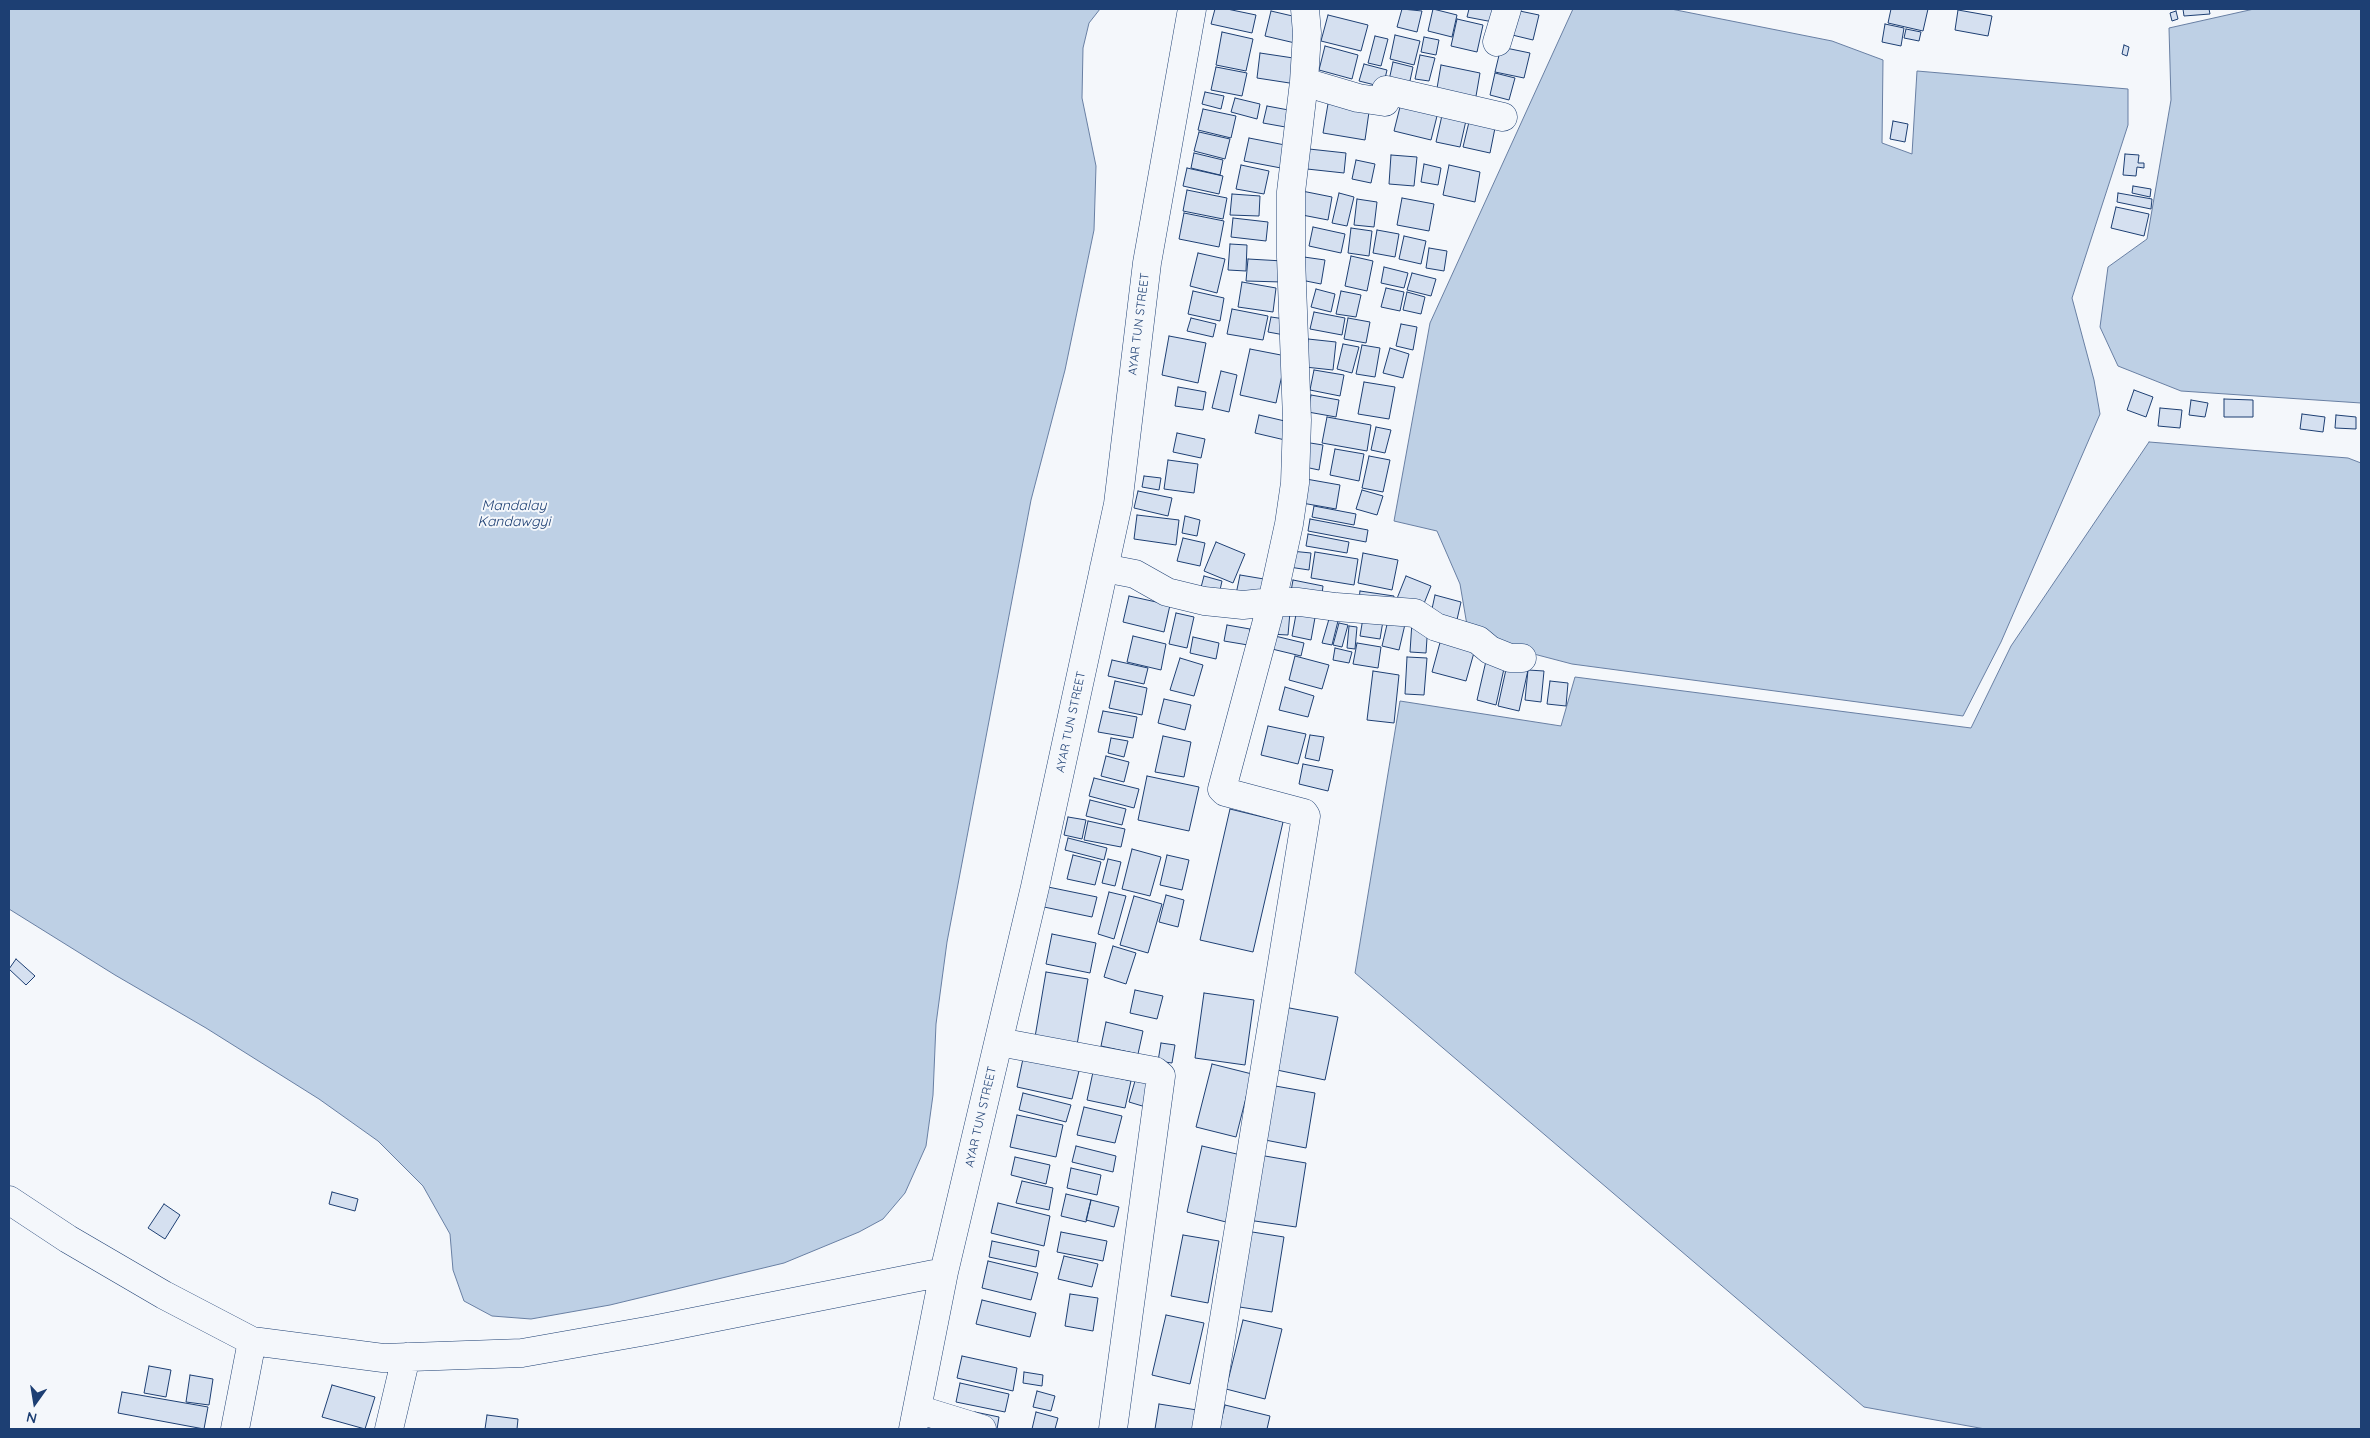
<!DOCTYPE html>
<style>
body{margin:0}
#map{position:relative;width:2370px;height:1438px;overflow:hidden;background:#f4f7fb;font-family:Quicksand,sans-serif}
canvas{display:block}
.frame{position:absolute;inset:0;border:10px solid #1d3f73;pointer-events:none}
.north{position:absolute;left:10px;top:1378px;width:50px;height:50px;-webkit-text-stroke:4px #f4f7fb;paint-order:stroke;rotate:193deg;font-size:14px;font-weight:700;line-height:20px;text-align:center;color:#1d3f73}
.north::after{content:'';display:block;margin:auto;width:18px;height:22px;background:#1d3f73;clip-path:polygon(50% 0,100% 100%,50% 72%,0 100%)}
</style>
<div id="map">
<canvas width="2370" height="1438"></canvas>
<div class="frame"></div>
<div class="north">N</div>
</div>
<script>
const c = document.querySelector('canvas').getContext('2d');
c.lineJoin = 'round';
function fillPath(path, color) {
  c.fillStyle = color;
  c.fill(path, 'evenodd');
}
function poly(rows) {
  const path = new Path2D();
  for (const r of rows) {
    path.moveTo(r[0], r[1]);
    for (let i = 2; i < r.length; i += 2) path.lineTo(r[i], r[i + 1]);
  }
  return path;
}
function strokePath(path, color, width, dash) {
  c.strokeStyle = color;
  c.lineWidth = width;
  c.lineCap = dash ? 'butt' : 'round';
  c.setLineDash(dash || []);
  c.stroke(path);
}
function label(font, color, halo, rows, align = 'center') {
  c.font = font + ' Quicksand,sans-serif';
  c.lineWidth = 4;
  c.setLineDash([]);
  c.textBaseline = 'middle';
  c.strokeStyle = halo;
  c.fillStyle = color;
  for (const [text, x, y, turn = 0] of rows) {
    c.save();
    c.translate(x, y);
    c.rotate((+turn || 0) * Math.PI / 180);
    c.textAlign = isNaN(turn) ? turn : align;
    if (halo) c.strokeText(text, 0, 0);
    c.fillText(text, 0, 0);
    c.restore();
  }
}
const water = poly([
 [9,9,1100,9,1089,23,1083,48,1082,98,1096,166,1094,230,1065,370,1031,500,947,942,936,1024,933,1095,926,1146,905,1193,883,1219,859,1232,784,1263,610,1305,531,1319,492,1316,464,1301,453,1270,450,1234,423,1186,378,1141,319,1099,206,1028,115,975,9,909,9,9],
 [1573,9,1671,9,1832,41,1883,60,1882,143,1912,154,1917,71,2128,89,2128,125,2072,298,2094,380,2100,414,2001,642,1963,716,1572,664,1469,637,1460,584,1437,531,1394,521,1430,323,1573,9],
 [2254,9,2361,9,2361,403,2181,391,2118,366,2100,327,2108,267,2147,239,2171,100,2169,28,2254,9],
 [2149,442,2348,458,2361,463,2361,1429,1985,1429,1864,1407,1355,973,1400,701,1561,726,1575,677,1971,728,2011,646,2149,442]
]);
fillPath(water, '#bed0e5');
strokePath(water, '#687fa3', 1);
const building = poly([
 [1215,9,1227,9,1256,15,1252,33,1211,24,1215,9],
 [1402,9,1422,11,1417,32,1397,27,1402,9],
 [1433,9,1457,15,1452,37,1428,31,1433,9],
 [1469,9,1496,9,1493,22,1467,17,1469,9],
 [1510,9,1539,15,1533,40,1504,33,1510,9],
 [1891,9,1928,9,1923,31,1888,23,1891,9],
 [2183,9,2209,9,2210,14,2184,16,2183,9],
 [1958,10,1992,16,1988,36,1955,30,1958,10],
 [1271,11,1301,18,1295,43,1265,36,1271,11],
 [2176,11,2178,19,2172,21,2170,13,2176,11],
 [1328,15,1368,25,1361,51,1321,41,1328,15],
 [1457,19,1483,25,1477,52,1451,46,1457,19],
 [1885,24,1904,28,1901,46,1882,42,1885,24],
 [1906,29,1921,32,1919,41,1904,38,1906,29],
 [1222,32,1253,39,1246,71,1216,65,1222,32],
 [1395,35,1420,41,1414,65,1390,59,1395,35],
 [1375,36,1388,39,1381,66,1368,63,1375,36],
 [1424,37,1439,40,1436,55,1421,52,1424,37],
 [2124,45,2129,47,2127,56,2122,54,2124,45],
 [1325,46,1358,55,1352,79,1319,70,1325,46],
 [1501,47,1530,53,1524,78,1495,72,1501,47],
 [1260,53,1300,59,1296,84,1257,78,1260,53],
 [1420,55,1435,58,1429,81,1415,79,1420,55],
 [1393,62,1413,67,1408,90,1388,85,1393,62],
 [1364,64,1387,70,1383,87,1359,81,1364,64],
 [1441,65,1480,73,1475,102,1436,94,1441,65],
 [1216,67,1247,73,1242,96,1211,90,1216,67],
 [1495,73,1515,78,1509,100,1490,95,1495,73],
 [1205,92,1224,96,1221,109,1202,104,1205,92],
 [1235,98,1260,104,1257,119,1231,112,1235,98],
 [1329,98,1370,105,1365,140,1323,133,1329,98],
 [1402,99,1439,108,1431,140,1394,131,1402,99],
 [1267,106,1294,111,1291,128,1263,123,1267,106],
 [1203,109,1236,116,1231,138,1198,130,1203,109],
 [1443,111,1467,116,1460,147,1436,142,1443,111],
 [1893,121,1908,124,1905,142,1890,139,1893,121],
 [1469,122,1495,128,1490,153,1463,147,1469,122],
 [1199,132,1230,139,1225,159,1194,151,1199,132],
 [1249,138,1285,145,1281,168,1244,161,1249,138],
 [1309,149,1346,153,1344,173,1307,169,1309,149],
 [1194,153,1223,160,1220,175,1191,168,1194,153],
 [2125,154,2139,155,2138,163,2144,163,2144,168,2137,167,2136,176,2123,175,2125,154],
 [1391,155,1417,157,1414,186,1389,184,1391,155],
 [1356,160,1375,164,1371,183,1352,179,1356,160],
 [1424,164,1441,168,1438,185,1421,182,1424,164],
 [1241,165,1269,171,1264,194,1236,189,1241,165],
 [1449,165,1480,172,1475,202,1443,195,1449,165],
 [1187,168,1223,176,1219,194,1183,186,1187,168],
 [2133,186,2151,189,2150,197,2132,193,2133,186],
 [1187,190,1227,198,1223,219,1183,211,1187,190],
 [1302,191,1332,197,1328,220,1297,214,1302,191],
 [1339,193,1354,197,1347,226,1332,223,1339,193],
 [2118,193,2152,199,2151,209,2117,202,2118,193],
 [1232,194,1260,196,1259,216,1230,215,1232,194],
 [1402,198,1434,204,1429,231,1397,225,1402,198],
 [1357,199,1377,202,1374,227,1354,225,1357,199],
 [2116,207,2149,214,2144,236,2111,228,2116,207],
 [1184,213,1224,221,1219,247,1179,239,1184,213],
 [1233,218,1268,222,1266,241,1231,237,1233,218],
 [1313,227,1345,234,1341,253,1309,246,1313,227],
 [1351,228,1372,231,1369,256,1348,253,1351,228],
 [1377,230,1399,234,1395,257,1373,253,1377,230],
 [1404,236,1426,241,1421,264,1399,259,1404,236],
 [1230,244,1247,245,1246,271,1228,270,1230,244],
 [1429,248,1447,251,1444,271,1426,268,1429,248],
 [1198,253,1225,259,1217,293,1190,286,1198,253],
 [1351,256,1373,261,1367,291,1345,286,1351,256],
 [1304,257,1325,260,1321,284,1301,280,1304,257],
 [1248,259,1283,261,1282,282,1246,281,1248,259],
 [1384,267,1408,273,1404,288,1381,283,1384,267],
 [1412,273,1436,279,1431,296,1407,290,1412,273],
 [1242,282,1276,288,1273,312,1238,307,1242,282],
 [1386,288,1404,292,1400,311,1381,307,1386,288],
 [1316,289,1335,294,1331,312,1311,307,1316,289],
 [1193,291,1224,298,1220,321,1188,314,1193,291],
 [1341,291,1361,295,1356,317,1336,314,1341,291],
 [1407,292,1425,297,1421,314,1403,310,1407,292],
 [1232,309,1268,316,1263,340,1227,334,1232,309],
 [1314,312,1345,318,1342,335,1310,329,1314,312],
 [1271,317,1292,320,1290,336,1268,332,1271,317],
 [1191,318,1216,324,1213,337,1187,331,1191,318],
 [1348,318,1370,322,1366,343,1344,339,1348,318],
 [1401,324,1417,327,1413,350,1396,346,1401,324],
 [1169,336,1206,343,1198,383,1162,375,1169,336],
 [1308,339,1336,342,1333,370,1305,367,1308,339],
 [1343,344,1359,347,1352,373,1337,369,1343,344],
 [1362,345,1380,348,1375,377,1356,374,1362,345],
 [1390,348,1409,354,1403,378,1383,373,1390,348],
 [1250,349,1286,356,1276,403,1240,395,1250,349],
 [1314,370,1344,375,1340,396,1310,390,1314,370],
 [1221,371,1237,375,1229,412,1212,408,1221,371],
 [1364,382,1395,387,1389,419,1358,414,1364,382],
 [1178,387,1206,392,1203,410,1175,406,1178,387],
 [2134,390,2153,397,2146,417,2127,410,2134,390],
 [1311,395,1339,400,1336,417,1308,412,1311,395],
 [2224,399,2253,400,2253,417,2224,417,2224,399],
 [2191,400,2208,403,2205,417,2189,415,2191,400],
 [2160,408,2182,410,2180,428,2158,426,2160,408],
 [2302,414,2325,417,2323,432,2300,429,2302,414],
 [1259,415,1289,422,1285,440,1255,433,1259,415],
 [2336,415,2356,417,2356,429,2335,428,2336,415],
 [1327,417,1371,425,1367,451,1322,443,1327,417],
 [1376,427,1391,430,1385,453,1371,450,1376,427],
 [1177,433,1205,439,1201,458,1173,452,1177,433],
 [1304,442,1323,445,1319,470,1300,466,1304,442],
 [1335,449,1364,454,1359,481,1330,475,1335,449],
 [1369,456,1390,460,1383,492,1362,488,1369,456],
 [1168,460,1198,464,1194,493,1164,489,1168,460],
 [1144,476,1161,478,1159,490,1142,487,1144,476],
 [1306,479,1340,485,1336,509,1302,503,1306,479],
 [1362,490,1383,496,1377,515,1356,509,1362,490],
 [1138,491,1172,498,1168,516,1134,508,1138,491],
 [1314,506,1356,514,1354,525,1312,517,1314,506],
 [1137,515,1179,520,1176,545,1134,539,1137,515],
 [1185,516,1200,520,1197,536,1182,533,1185,516],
 [1310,519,1368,530,1366,542,1308,531,1310,519],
 [1308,534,1349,542,1347,553,1306,546,1308,534],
 [1183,538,1205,543,1200,566,1177,561,1183,538],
 [1216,542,1245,554,1233,583,1204,571,1216,542],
 [1291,551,1311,553,1309,570,1289,567,1291,551],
 [1315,552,1358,559,1354,585,1311,578,1315,552],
 [1363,553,1398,560,1392,590,1358,583,1363,553],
 [1240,575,1264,579,1259,604,1235,599,1240,575],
 [1204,576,1222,581,1218,599,1199,595,1204,576],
 [1406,576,1431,586,1421,611,1396,601,1406,576],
 [1293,580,1323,586,1321,602,1290,597,1293,580],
 [1360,591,1394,596,1392,610,1358,606,1360,591],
 [1435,595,1461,602,1456,624,1430,618,1435,595],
 [1129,596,1170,605,1164,632,1123,622,1129,596],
 [1297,609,1316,612,1311,640,1292,636,1297,609],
 [1271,610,1290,612,1288,635,1269,634,1271,610],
 [1364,612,1384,615,1380,639,1360,636,1364,612],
 [1176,613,1194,617,1187,648,1169,644,1176,613],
 [1389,616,1406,620,1399,650,1382,646,1389,616],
 [1329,619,1338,621,1332,645,1322,643,1329,619],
 [1412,622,1428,623,1426,653,1410,652,1412,622],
 [1339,623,1348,625,1342,647,1333,645,1339,623],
 [1227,625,1250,629,1248,645,1224,641,1227,625],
 [1349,626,1357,627,1355,649,1347,648,1349,626],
 [1133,636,1166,644,1161,670,1127,662,1133,636],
 [1275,636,1304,643,1301,656,1272,649,1275,636],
 [1193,637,1219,643,1216,659,1190,653,1193,637],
 [1441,639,1475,649,1466,681,1432,672,1441,639],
 [1357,643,1381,647,1378,668,1353,664,1357,643],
 [1335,648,1352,652,1349,663,1333,660,1335,648],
 [1295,656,1329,665,1322,689,1289,680,1295,656],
 [1407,657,1427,658,1424,695,1405,694,1407,657],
 [1180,658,1203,665,1194,696,1170,690,1180,658],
 [1112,660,1148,668,1144,684,1108,676,1112,660],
 [1486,661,1505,664,1496,705,1477,700,1486,661],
 [1507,665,1528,670,1519,711,1498,706,1507,665],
 [1528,670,1544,671,1541,702,1525,700,1528,670],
 [1373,671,1399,675,1394,723,1367,720,1373,671],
 [1115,681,1147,688,1142,715,1109,708,1115,681],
 [1550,681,1568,683,1566,706,1547,704,1550,681],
 [1285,687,1314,696,1308,717,1279,710,1285,687],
 [1164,699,1191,705,1185,730,1158,723,1164,699],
 [1103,711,1137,717,1133,738,1098,732,1103,711],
 [1268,726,1306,734,1298,764,1261,755,1268,726],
 [1310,735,1324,737,1319,761,1305,758,1310,735],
 [1163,736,1191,742,1184,777,1155,772,1163,736],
 [1111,738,1128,741,1124,757,1108,753,1111,738],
 [1106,756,1129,762,1124,782,1101,776,1106,756],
 [1303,764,1333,770,1328,791,1299,784,1303,764],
 [1147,776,1199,787,1189,831,1138,820,1147,776],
 [1094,778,1139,789,1134,808,1089,796,1094,778],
 [1090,800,1126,809,1122,825,1086,816,1090,800],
 [1230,809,1283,822,1253,952,1200,940,1230,809],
 [1068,817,1086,820,1082,839,1064,835,1068,817],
 [1088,821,1125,829,1121,847,1084,840,1088,821],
 [1068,838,1107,848,1104,860,1065,850,1068,838],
 [1132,849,1161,857,1150,896,1122,889,1132,849],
 [1073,855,1101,862,1095,885,1067,879,1073,855],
 [1167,855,1189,860,1182,890,1160,885,1167,855],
 [1108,859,1121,862,1115,886,1102,883,1108,859],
 [1048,887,1097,897,1092,917,1044,907,1048,887],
 [1109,892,1126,896,1114,939,1098,934,1109,892],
 [1166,895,1184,900,1178,927,1159,922,1166,895],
 [1134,896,1162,904,1148,953,1120,945,1134,896],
 [1052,934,1096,943,1090,973,1046,964,1052,934],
 [1113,946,1136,953,1126,984,1104,977,1113,946],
 [16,959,35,976,26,985,9,969,16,959],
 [1046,972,1088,979,1076,1051,1034,1043,1046,972],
 [1135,990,1163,996,1157,1019,1130,1013,1135,990],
 [1204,993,1254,1000,1245,1065,1195,1058,1204,993],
 [1284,1007,1338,1017,1325,1080,1272,1069,1284,1007],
 [1106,1022,1143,1031,1138,1054,1101,1046,1106,1022],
 [1161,1043,1175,1045,1172,1063,1158,1061,1161,1043],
 [1024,1054,1080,1067,1072,1099,1017,1087,1024,1054],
 [1212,1064,1252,1074,1236,1137,1196,1127,1212,1064],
 [1093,1072,1131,1081,1125,1108,1087,1100,1093,1072],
 [1137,1074,1156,1080,1149,1108,1129,1102,1137,1074],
 [1264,1084,1315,1093,1306,1148,1255,1138,1264,1084],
 [1023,1093,1071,1105,1066,1122,1019,1110,1023,1093],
 [1084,1107,1122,1116,1115,1143,1077,1135,1084,1107],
 [1017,1115,1063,1125,1056,1157,1010,1147,1017,1115],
 [1076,1146,1116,1156,1113,1172,1072,1162,1076,1146],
 [1202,1146,1241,1155,1226,1222,1187,1212,1202,1146],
 [1259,1155,1306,1163,1296,1227,1248,1220,1259,1155],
 [1015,1157,1050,1165,1046,1184,1011,1175,1015,1157],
 [1071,1168,1101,1175,1097,1195,1067,1188,1071,1168],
 [1022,1181,1053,1188,1049,1210,1016,1203,1022,1181],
 [332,1192,358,1199,355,1211,329,1204,332,1192],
 [1066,1194,1091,1200,1086,1222,1061,1216,1066,1194],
 [1091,1200,1119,1207,1114,1227,1086,1220,1091,1200],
 [998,1203,1050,1216,1044,1246,991,1233,998,1203],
 [164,1204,180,1215,165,1239,148,1228,164,1204],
 [1246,1231,1284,1237,1272,1312,1233,1306,1246,1231],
 [1061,1232,1107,1241,1103,1261,1057,1252,1061,1232],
 [1183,1235,1219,1241,1208,1303,1171,1296,1183,1235],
 [992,1241,1039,1251,1036,1267,989,1257,992,1241],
 [1064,1256,1098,1264,1092,1287,1058,1279,1064,1256],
 [988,1261,1038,1273,1031,1300,982,1288,988,1261],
 [1070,1294,1098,1298,1093,1331,1065,1326,1070,1294],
 [982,1300,1036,1313,1030,1337,976,1324,982,1300],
 [1166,1315,1204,1323,1190,1384,1152,1375,1166,1315],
 [1243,1320,1282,1329,1265,1399,1226,1389,1243,1320],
 [962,1356,1017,1368,1013,1391,957,1378,962,1356],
 [149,1366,171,1370,166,1397,144,1393,149,1366],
 [1024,1372,1043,1375,1042,1386,1023,1383,1024,1372],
 [190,1375,213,1379,209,1405,186,1402,190,1375],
 [960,1383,1009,1394,1005,1412,956,1402,960,1383],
 [332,1385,375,1397,365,1429,322,1417,332,1385],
 [1037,1391,1055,1396,1051,1411,1033,1407,1037,1391],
 [122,1392,208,1407,204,1429,118,1413,122,1392],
 [1159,1404,1197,1410,1194,1429,1155,1429,1159,1404],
 [1225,1405,1270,1416,1267,1429,1219,1429,1225,1405],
 [975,1412,999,1417,997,1429,973,1424,975,1412],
 [1036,1412,1058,1418,1055,1429,1032,1429,1036,1412],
 [487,1415,518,1419,517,1429,485,1429,487,1415]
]);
fillPath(building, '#d5e0f0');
strokePath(building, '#1d3f73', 1);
const street = poly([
 [1497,42,1507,9],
 [1304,82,1358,98,1385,102,1386,90,1503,117],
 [1104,568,1135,574,1167,592,1204,601,1243,605,1272,602,1289,524,1295,483,1297,420,1291,257,1291,192,1304,82,1307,33,1305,9],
 [999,1042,1155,1071,1161,1076,1113,1429],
 [9,1200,68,1239,164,1295,252,1341,383,1358,522,1353,652,1330,944,1272],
 [917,1409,982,1429],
 [235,1429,252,1341],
 [389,1429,406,1357],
 [913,1429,944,1272,1035,887,1118,504,1147,263,1192,9],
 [1206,1429,1306,816,1304,813,1225,792,1222,789,1272,602,1299,602,1336,607,1415,613,1436,627,1478,640,1490,650,1510,658,1522,658]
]);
strokePath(street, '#1d3f73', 29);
strokePath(street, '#f4f7fb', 28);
label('12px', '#1d3f73', '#f4f7fb', [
 ["AYAR TUN STREET",1139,324,-83],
 ["AYAR TUN STREET",1071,722,-78],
 ["AYAR TUN STREET",981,1117,-77]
]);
label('italic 14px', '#1d3f73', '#f4f7fb', [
 ["Mandalay",514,506],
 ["Kandawgyi",514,522]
]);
</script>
